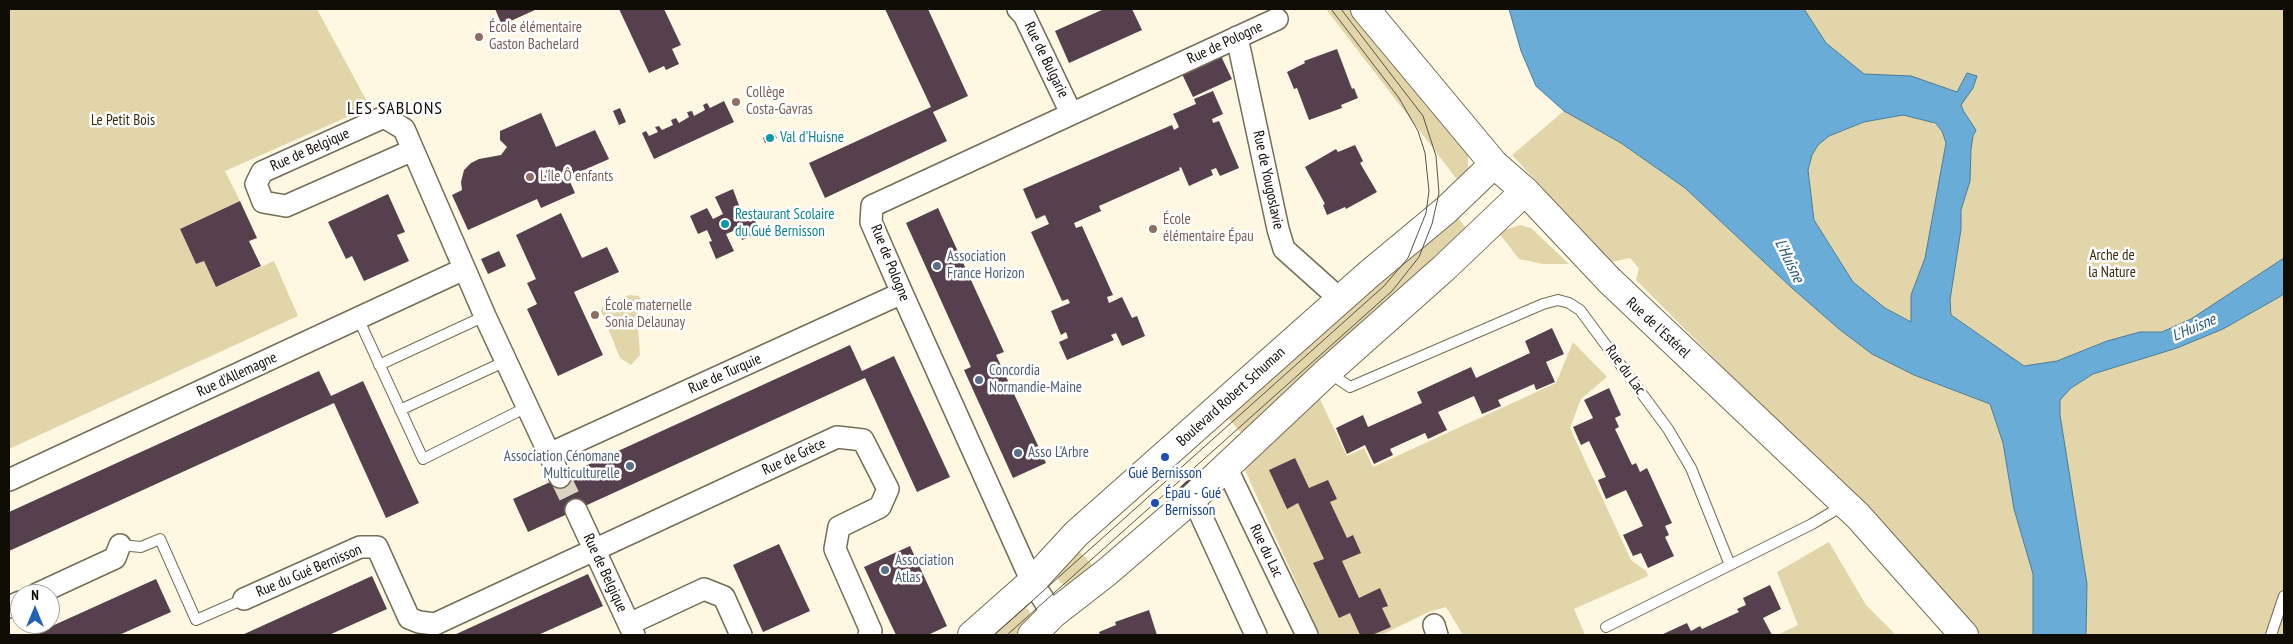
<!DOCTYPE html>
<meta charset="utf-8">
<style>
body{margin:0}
#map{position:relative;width:2293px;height:644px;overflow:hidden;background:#fef8e2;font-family:"PT Sans Narrow",sans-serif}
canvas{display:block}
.frame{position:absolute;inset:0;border:10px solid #0f0c04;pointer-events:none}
.north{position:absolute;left:10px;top:584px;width:50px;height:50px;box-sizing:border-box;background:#fff;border:1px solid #9f9e9b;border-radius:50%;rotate:0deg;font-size:14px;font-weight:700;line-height:20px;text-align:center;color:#0f0c04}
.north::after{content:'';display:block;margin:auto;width:18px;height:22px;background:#2163b4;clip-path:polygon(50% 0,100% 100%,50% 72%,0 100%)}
</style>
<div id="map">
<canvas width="2293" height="644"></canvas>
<div class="frame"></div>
<div class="north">N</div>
</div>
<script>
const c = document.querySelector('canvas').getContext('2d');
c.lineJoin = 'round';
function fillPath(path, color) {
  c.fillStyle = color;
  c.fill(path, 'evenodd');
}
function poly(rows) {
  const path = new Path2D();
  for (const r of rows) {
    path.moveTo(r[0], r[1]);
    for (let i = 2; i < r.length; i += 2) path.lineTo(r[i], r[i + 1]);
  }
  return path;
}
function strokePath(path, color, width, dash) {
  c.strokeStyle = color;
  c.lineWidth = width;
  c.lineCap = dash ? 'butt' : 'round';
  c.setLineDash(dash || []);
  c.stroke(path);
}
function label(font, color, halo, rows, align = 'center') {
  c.font = font + ' "PT Sans Narrow",sans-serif';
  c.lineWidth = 5;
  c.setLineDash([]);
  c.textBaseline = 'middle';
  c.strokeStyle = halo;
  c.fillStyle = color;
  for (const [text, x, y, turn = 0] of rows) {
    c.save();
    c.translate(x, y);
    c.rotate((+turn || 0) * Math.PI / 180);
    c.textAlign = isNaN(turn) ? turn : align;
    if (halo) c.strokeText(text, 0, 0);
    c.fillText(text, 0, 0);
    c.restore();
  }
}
fillPath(poly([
 [9,9,317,9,370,107,225,171,240,201,180,229,196,264,204,261,216,287,274,261,298,316,9,449],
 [1326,9,1350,9,1463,142,1468,155,1468,173,1462,186],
 [1765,9,2284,9,2284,635,2059,635,2024,418,1940,332,1957,137,1922,105,1849,102],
 [1564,111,1621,143,1685,188,1793,289,1839,329,1872,354,1914,375,1990,404,2003,443,2014,509,2033,574,2033,635,1977,635,1853,498,1636,280,1639,268,1630,258,1612,262,1512,155],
 [1903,115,1931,121,1942,131,1946,143,1925,258,1911,295,1912,323,1885,308,1853,282,1814,220,1808,170,1812,155,1818,145,1829,136,1864,122],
 [1453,211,1468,231,1246,438,1225,415],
 [1520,225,1531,228,1569,264,1543,264,1519,259,1498,232],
 [629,295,639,296,642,302,637,312,640,355,631,365,620,358,601,311,602,307],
 [1573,342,1607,377,1581,399,1570,428,1631,560,1646,571,1648,576,1574,609,1585,635,1463,635,1446,607,1429,612,1381,635,1320,635,1239,457,1316,391,1347,456,1364,448,1373,467,1556,383],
 [1829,542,1866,605,1896,635,1777,635,1798,625,1777,572],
 [1076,548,1098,571,1068,588,1059,581,1056,573],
 [1020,606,1029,610,1032,623,1022,635,978,635]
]), '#e2d5a9');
const water = poly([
 [1509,9,1804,9,1826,43,1864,74,1911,76,1957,92,1967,73,1977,76,1973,88,1961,105,1964,112,1976,130,1973,136,1971,149,1970,181,1961,210,1961,229,1950,300,1951,315,2024,366,2057,361,2107,341,2140,332,2162,332,2191,319,2284,258,2284,293,2281,296,2223,329,2177,348,2093,374,2071,388,2060,400,2060,415,2087,584,2086,635,2033,635,2033,574,2014,509,2003,443,1990,404,1914,375,1872,354,1839,329,1793,289,1685,188,1621,143,1564,111,1536,86,1521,51,1509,9],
 [1903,115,1935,123,1942,131,1946,143,1925,258,1911,295,1911,322,1885,308,1853,282,1814,220,1808,170,1812,155,1818,145,1829,136,1864,122,1903,115]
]);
fillPath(water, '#68acd7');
strokePath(water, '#4d7c98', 1);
fillPath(poly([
 [495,9,537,9,502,25],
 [619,9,664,9,681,45,672,49,679,64,666,70,664,66,649,73],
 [885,9,928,9,968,96,933,112,947,141,825,198,809,163,931,107],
 [1104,9,1132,9,1142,30,1069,63,1055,31],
 [1337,49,1352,89,1354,88,1358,98,1341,105,1342,108,1309,120,1297,88,1294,89,1287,72,1305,63,1304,61],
 [1221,56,1232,79,1193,97,1182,74],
 [1213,91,1223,114,1212,119,1213,123,1219,121,1239,168,1220,176,1216,168,1211,170,1213,175,1189,186,1181,167,1179,168,1180,170,1099,206,1101,211,1074,223,1076,228,1082,226,1113,295,1107,297,1109,303,1122,297,1132,318,1137,316,1145,336,1122,346,1116,333,1111,335,1114,340,1067,360,1059,342,1068,338,1066,332,1061,335,1051,311,1070,303,1068,299,1062,301,1031,232,1049,224,1045,215,1036,219,1023,189,1172,125,1174,130,1179,127,1173,114,1196,104,1194,99],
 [724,101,734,122,654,159,642,133,646,131,649,136,658,132,655,127,659,126,662,130,673,125,671,120,676,118,679,123,689,117,687,112,692,111,694,116,705,110,703,105,707,103,710,108],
 [620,108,626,122,619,125,613,111],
 [541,113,556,147,595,130,609,159,568,177,575,193,541,208,537,199,468,230,452,195,462,190,461,182,464,170,471,163,479,159,501,155,507,147,500,140,500,131],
 [774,133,777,138,765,143,763,138],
 [1355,145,1363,161,1360,163,1377,192,1346,209,1345,207,1327,215,1323,205,1325,204,1305,167,1336,149,1338,152],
 [733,189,744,219,753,215,760,232,742,240,738,229,726,234,734,251,716,259,709,242,712,241,707,230,698,234,690,216,707,208,713,219,723,214,715,197],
 [388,194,405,232,397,235,409,261,364,281,352,256,346,259,328,222],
 [240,201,257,238,249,241,261,266,216,287,204,261,196,264,180,229],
 [938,208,1004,352,996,355,1046,463,1013,478,964,370,971,367,906,223],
 [561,213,582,258,607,247,619,272,574,292,603,355,558,376,527,309,537,304,527,283,536,279,516,235],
 [499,251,506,266,488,274,481,259],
 [1552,328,1564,354,1546,362,1555,382,1536,390,1534,384,1498,400,1501,406,1482,414,1474,396,1438,412,1447,430,1428,439,1425,433,1390,449,1393,455,1374,464,1365,445,1347,454,1336,428,1363,415,1368,427,1422,403,1417,392,1471,367,1476,378,1530,353,1525,341],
 [850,345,862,371,894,356,950,477,917,492,865,378,528,532,513,499],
 [319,371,331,396,363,381,419,503,386,518,334,403,9,551,9,512],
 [1609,388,1621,415,1615,418,1619,427,1615,429,1632,465,1636,463,1640,472,1647,468,1672,523,1665,526,1669,535,1665,537,1674,556,1648,568,1641,553,1633,556,1623,535,1643,526,1626,490,1606,499,1598,480,1606,477,1589,441,1581,445,1573,427,1593,418,1584,400],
 [1295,458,1309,488,1328,480,1337,499,1330,502,1347,538,1353,535,1361,553,1342,561,1359,598,1380,588,1388,606,1382,608,1391,627,1372,635,1360,635,1350,613,1339,618,1313,563,1324,559,1298,503,1287,509,1269,470],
 [1200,468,1204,473,1181,493,1178,489],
 [779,544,810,611,763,632,733,565],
 [910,546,947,626,928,635,896,635,864,567],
 [588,574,603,606,538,635,454,635],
 [372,576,387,609,329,635,242,635],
 [156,579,171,612,119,635,32,635],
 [1770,585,1781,609,1763,618,1772,635,1661,635,1687,623,1691,631,1700,626,1702,629,1739,612,1737,609,1746,605,1743,598],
 [1149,610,1157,635,1100,635,1099,632,1116,625,1115,622]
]), '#57404d');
strokePath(poly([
 [560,477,576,510]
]), '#dad5c1', 21, [21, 11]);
const lane = poly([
 [358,318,423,459,527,407],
 [379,365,485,316],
 [1328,372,1350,387,1543,304,1558,300,1569,303,1580,310,1668,429,1691,468,1730,565,1812,524,1844,505],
 [400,410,506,361],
 [120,545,141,547,160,539,196,620,244,599],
 [1606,627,1730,565],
 [2271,635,2284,596]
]);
const street = poly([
 [1018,9,1024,15,1071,113],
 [1237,37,1278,229,1284,249,1341,300],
 [413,150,286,206,263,202,256,184,262,172,384,117,404,129,485,316,560,477],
 [549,454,902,293],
 [1226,467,1307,635],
 [9,480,464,269],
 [1193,498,1256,635],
 [576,510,634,635],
 [37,594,115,558,120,545],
 [244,599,360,547,377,547,409,618,419,622,435,624,837,437,863,440,888,489,880,507,839,527,835,549,871,631,869,635],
 [9,607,20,602],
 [1053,614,1032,582,902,293,871,222,872,206,1277,19],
 [629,624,704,589,724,597,741,635],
 [1434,625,1437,635]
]);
const secondary = poly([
 [1365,9,1494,164,1525,191,1609,280,1858,516,1964,635],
 [972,635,1032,582,1076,534,1369,274,1446,210,1494,164],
 [1032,635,1053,614,1107,572,1193,498,1327,372,1444,268,1525,191]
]);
strokePath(lane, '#746c55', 12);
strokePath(street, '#746c55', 24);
strokePath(secondary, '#746c55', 30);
strokePath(lane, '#fff', 10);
strokePath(street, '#fff', 21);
strokePath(secondary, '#fff', 28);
strokePath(poly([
 [994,635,1384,286,1408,258,1426,213,1429,191,1425,153,1418,131,1399,98,1331,9],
 [1007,635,1392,291,1419,257,1432,224,1439,193,1436,156,1423,116,1341,9]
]), '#585447', 1);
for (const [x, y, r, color] of [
 [479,37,5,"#8d6e63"],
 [736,102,5,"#8d6e63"],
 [770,138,5,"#0f9aa8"],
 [530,177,5,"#8d6e63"],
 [725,224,5,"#0f9aa8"],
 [1153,229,5,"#8d6e63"],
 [937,266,5,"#5c6f8a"],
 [595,315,5,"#8d6e63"],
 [979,380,5,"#5c6f8a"],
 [1018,453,5,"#5c6f8a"],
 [1165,457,5,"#1a4fb4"],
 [630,466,5,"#5c6f8a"],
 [1155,503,5,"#1a4fb4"],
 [885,570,5,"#5c6f8a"]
]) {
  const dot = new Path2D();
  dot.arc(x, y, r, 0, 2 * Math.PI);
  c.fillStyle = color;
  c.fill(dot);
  strokePath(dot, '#fff', 2);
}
label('15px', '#785e54', '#fff', [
 ["École élémentaire",489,28],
 ["Gaston Bachelard",489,45],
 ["Collège",746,93],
 ["Costa-Gavras",746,110],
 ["L'île Ô enfants",540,177],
 ["École",1163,220],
 ["élémentaire Épau",1163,237],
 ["École maternelle",605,306],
 ["Sonia Delaunay",605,323]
], 'left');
label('15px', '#0f0c04', '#fff', [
 ["Rue de Pologne",1225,43,-25],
 ["Rue de Bulgarie",1046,60,64],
 ["Rue de Belgique",310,150,-24],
 ["Rue de Yougoslavie",1268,180,78],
 ["Rue de Pologne",890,263,68],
 ["Rue de l'Estérel",1658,328,43],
 ["Rue du Lac",1625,370,54],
 ["Rue de Turquie",725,374,-24],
 ["Rue d'Allemagne",237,375,-25],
 ["Boulevard Robert Schuman",1231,397,-42],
 ["Rue de Grèce",794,457,-25],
 ["Rue du Lac",1266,551,64],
 ["Rue du Gué Bernisson",309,571,-23],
 ["Rue de Belgique",605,573,65]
]);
label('15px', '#372d0e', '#fff', [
 ["Le Petit Bois",123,121],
 ["Arche de",2112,256],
 ["la Nature",2112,273]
]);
label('15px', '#0d838f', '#fff', [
 ["Val d'Huisne",780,138],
 ["Restaurant Scolaire",735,215],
 ["du Gué Bernisson",735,232]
], 'left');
label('15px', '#4e5e75', '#fff', [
 ["Association",947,257],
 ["France Horizon",947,274],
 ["Concordia",989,371],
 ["Normandie-Maine",989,388],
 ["Asso L'Arbre",1028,453],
 ["Association Cénomane",620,457,"right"],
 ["Multiculturelle",620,474,"right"],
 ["Association",895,561],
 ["Atlas",895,578]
], 'left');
label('15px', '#164399', '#fff', [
 ["Gué Bernisson",1165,474],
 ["Épau - Gué",1165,494,"left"],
 ["Bernisson",1165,511,"left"]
]);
label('italic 16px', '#235775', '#fff', [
 ["L'Huisne",1789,261,64],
 ["L'Huisne",2194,328,-23]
]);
c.letterSpacing = '1px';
label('18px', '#0f0c04', '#fff', [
 ["LES SABLONS",395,109]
]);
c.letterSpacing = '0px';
</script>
